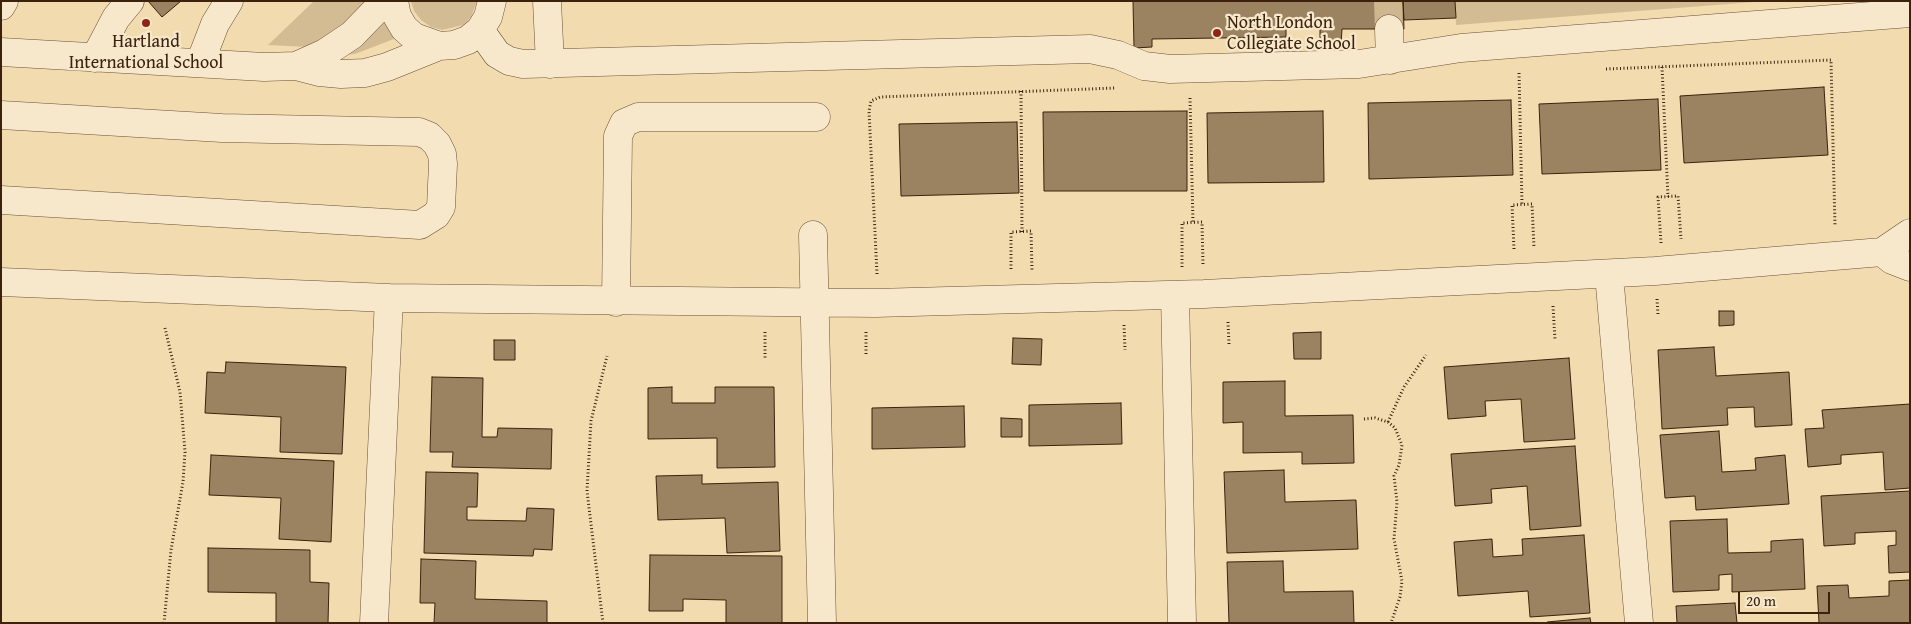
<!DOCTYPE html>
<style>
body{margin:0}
#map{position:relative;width:1911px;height:624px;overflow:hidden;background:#f2dbaf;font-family:"Gentium Book Plus",serif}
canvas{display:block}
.frame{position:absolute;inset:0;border:2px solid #3c220d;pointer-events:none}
.scale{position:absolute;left:1738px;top:592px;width:92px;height:22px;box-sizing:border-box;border:2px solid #3c220d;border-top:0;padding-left:6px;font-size:15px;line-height:18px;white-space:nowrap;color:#3c220d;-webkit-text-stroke:4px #f7e8cb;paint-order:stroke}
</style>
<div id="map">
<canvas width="1911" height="624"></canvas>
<div class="frame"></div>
<div class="scale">20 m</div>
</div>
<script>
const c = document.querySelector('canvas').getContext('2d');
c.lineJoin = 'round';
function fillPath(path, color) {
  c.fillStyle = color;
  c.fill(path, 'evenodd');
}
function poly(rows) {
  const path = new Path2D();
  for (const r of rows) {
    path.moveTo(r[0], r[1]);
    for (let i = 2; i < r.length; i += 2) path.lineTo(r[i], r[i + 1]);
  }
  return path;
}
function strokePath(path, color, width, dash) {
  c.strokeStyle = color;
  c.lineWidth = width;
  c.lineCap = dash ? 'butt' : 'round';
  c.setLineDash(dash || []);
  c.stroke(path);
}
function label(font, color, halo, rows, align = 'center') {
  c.font = font + ' "Gentium Book Plus",serif';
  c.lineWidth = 4.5;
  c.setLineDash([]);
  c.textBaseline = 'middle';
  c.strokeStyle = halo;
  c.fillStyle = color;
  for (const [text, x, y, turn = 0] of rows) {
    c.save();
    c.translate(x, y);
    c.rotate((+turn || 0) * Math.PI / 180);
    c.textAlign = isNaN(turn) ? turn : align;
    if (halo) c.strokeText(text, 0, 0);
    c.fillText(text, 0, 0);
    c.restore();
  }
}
fillPath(poly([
 [314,1,371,1,345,31,309,47,268,45],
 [411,1,477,1,471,17,463,25,442,30,431,27,421,20,414,11],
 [1455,1,1768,1,1456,25],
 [387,18,399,37,355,54,331,56]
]), '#d3bc93');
const building = poly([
 [148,1,181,1,162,17,148,1],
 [1133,1,1403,1,1404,29,1342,29,1341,44,1320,44,1320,28,1299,29,1298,21,1286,22,1286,37,1152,39,1152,47,1134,48,1133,1],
 [1403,1,1455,1,1456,18,1404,20,1403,1],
 [1824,87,1828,155,1684,163,1680,96,1824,87],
 [1658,99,1661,170,1542,174,1539,104,1658,99],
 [1511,100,1513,175,1369,179,1368,103,1511,100],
 [1187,111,1187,191,1044,191,1043,112,1187,111],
 [1323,111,1324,182,1208,183,1207,113,1323,111],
 [1017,122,1019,193,901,196,899,124,1017,122],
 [1719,311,1734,311,1734,325,1719,326,1719,311],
 [1321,332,1321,359,1294,359,1293,333,1321,332],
 [1013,338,1042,339,1041,365,1012,364,1013,338],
 [494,340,515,340,515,360,494,360,494,340],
 [1714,347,1716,376,1789,372,1792,425,1755,427,1754,407,1727,408,1728,425,1662,429,1658,350,1714,347],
 [1569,358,1575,439,1524,442,1521,399,1485,401,1486,416,1448,419,1444,367,1569,358],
 [226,362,346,367,342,454,280,452,281,417,205,413,207,372,225,373,226,362],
 [432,377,483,378,482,437,497,437,498,428,552,429,551,469,452,467,453,452,430,452,432,377],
 [1285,381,1285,416,1353,415,1354,463,1302,464,1302,452,1243,453,1243,422,1223,423,1223,382,1285,381],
 [672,387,672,403,715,403,715,387,774,387,775,467,717,468,717,438,648,439,648,388,672,387],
 [1121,403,1122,444,1029,446,1029,405,1121,403],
 [1910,404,1910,488,1885,490,1883,452,1841,455,1841,464,1808,467,1805,429,1824,428,1822,410,1910,404],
 [964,406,965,447,872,449,872,408,964,406],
 [1001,418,1022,419,1022,437,1001,437,1001,418],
 [1719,431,1722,472,1756,470,1755,458,1785,455,1789,504,1696,510,1695,496,1665,498,1660,435,1719,431],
 [1575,446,1581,526,1530,530,1527,486,1491,489,1492,503,1455,506,1451,454,1575,446],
 [211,455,334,461,331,542,279,539,281,498,209,495,211,455],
 [1284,470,1285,502,1356,500,1358,549,1227,553,1224,472,1284,470],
 [426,472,478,473,477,507,467,507,467,520,526,521,527,508,554,509,552,550,534,549,533,556,424,553,426,472],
 [702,475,702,484,778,482,780,551,727,553,725,518,658,520,656,476,702,475],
 [1910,491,1910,572,1889,573,1888,546,1896,545,1896,531,1855,533,1855,544,1824,546,1821,496,1910,491],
 [1727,519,1728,553,1771,552,1771,541,1803,539,1805,589,1732,592,1732,574,1719,575,1719,590,1673,592,1670,521,1727,519],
 [1584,535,1590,613,1530,617,1528,591,1458,596,1454,542,1492,539,1493,557,1523,555,1522,539,1584,535],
 [208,548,310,550,310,582,329,583,328,623,276,623,276,593,208,592,208,548],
 [650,555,782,556,782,623,726,623,726,600,683,599,683,611,649,611,650,555],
 [421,559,476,561,475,599,547,601,547,623,434,623,435,603,420,603,421,559],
 [1283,561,1284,592,1353,591,1354,623,1229,623,1227,562,1283,561],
 [1910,580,1910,623,1819,623,1817,586,1848,585,1849,598,1889,596,1889,581,1910,580],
 [1735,603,1737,623,1677,623,1676,606,1735,603],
 [1590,618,1591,623,1547,623,1547,622,1590,618]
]);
fillPath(building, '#9b8261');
strokePath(building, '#3c220d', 1);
strokePath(poly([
 [1388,1,1389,29]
]), '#ceb68f', 28, [28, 14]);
const minor = poly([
 [394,1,397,16,404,28,414,37,439,46,454,45,468,40,480,30,488,17,492,1],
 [547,1,550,64],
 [1,6,4,1],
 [1389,29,1390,60],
 [480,30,497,54,509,61,523,64,1090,49,1118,55,1144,66,1170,69,1359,64,1461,48,1910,13],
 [1,52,264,67,296,66,319,72,341,74,365,73,387,67,439,46],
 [95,58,116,18,130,1],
 [200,63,215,24,229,1],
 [296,66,325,53,352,35,385,1],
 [1,115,222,128,419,132,429,136,437,144,442,154,443,164,441,207,436,215,420,225,1,200],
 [813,235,822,623],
 [1882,252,1892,260,1910,267],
 [1609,274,1639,623],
 [1,282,389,298,875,303,1204,294,1655,271,1882,252,1910,233],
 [1175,295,1182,623],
 [616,302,618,136,624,123,638,117,816,117],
 [374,623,389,298]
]);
strokePath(minor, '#6a5036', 29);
strokePath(poly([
 [1662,67,1668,197],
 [1606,69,1831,60,1835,226],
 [1519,73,1522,204],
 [1021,91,1022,232],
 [1190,98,1193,223],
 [1661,243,1658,197,1678,196,1681,239],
 [1514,249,1512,205,1532,204,1534,248],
 [1182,267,1182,223,1202,222,1203,265],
 [1011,269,1011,232,1031,231,1032,270],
 [877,274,869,111,871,101,880,97,1115,88],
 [1657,299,1658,315],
 [1553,306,1555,340],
 [1228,322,1229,344],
 [1124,325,1125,350],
 [765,332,765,358],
 [866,332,866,356],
 [1364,419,1375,418,1388,422,1395,428,1402,445,1399,465,1394,476,1397,502,1394,539,1402,581,1400,597,1391,623],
 [1388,422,1404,387,1426,355],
 [164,623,171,550,183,482,185,452,180,392,165,328],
 [603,623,587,491,591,421,607,356]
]), '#3c220d', 3, [1, 2.5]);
strokePath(minor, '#f7e8cb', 28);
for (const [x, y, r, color] of [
 [146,23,5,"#8f2418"],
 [1217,33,5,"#8f2418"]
]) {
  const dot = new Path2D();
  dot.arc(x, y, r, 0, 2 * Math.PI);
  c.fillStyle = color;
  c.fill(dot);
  strokePath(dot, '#f7e8cb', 2);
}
label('18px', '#3c220d', '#f7e8cb', [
 ["North London",1227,23],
 ["Collegiate School",1227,44],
 ["Hartland",146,42,"center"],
 ["International School",146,63,"center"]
], 'left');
</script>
